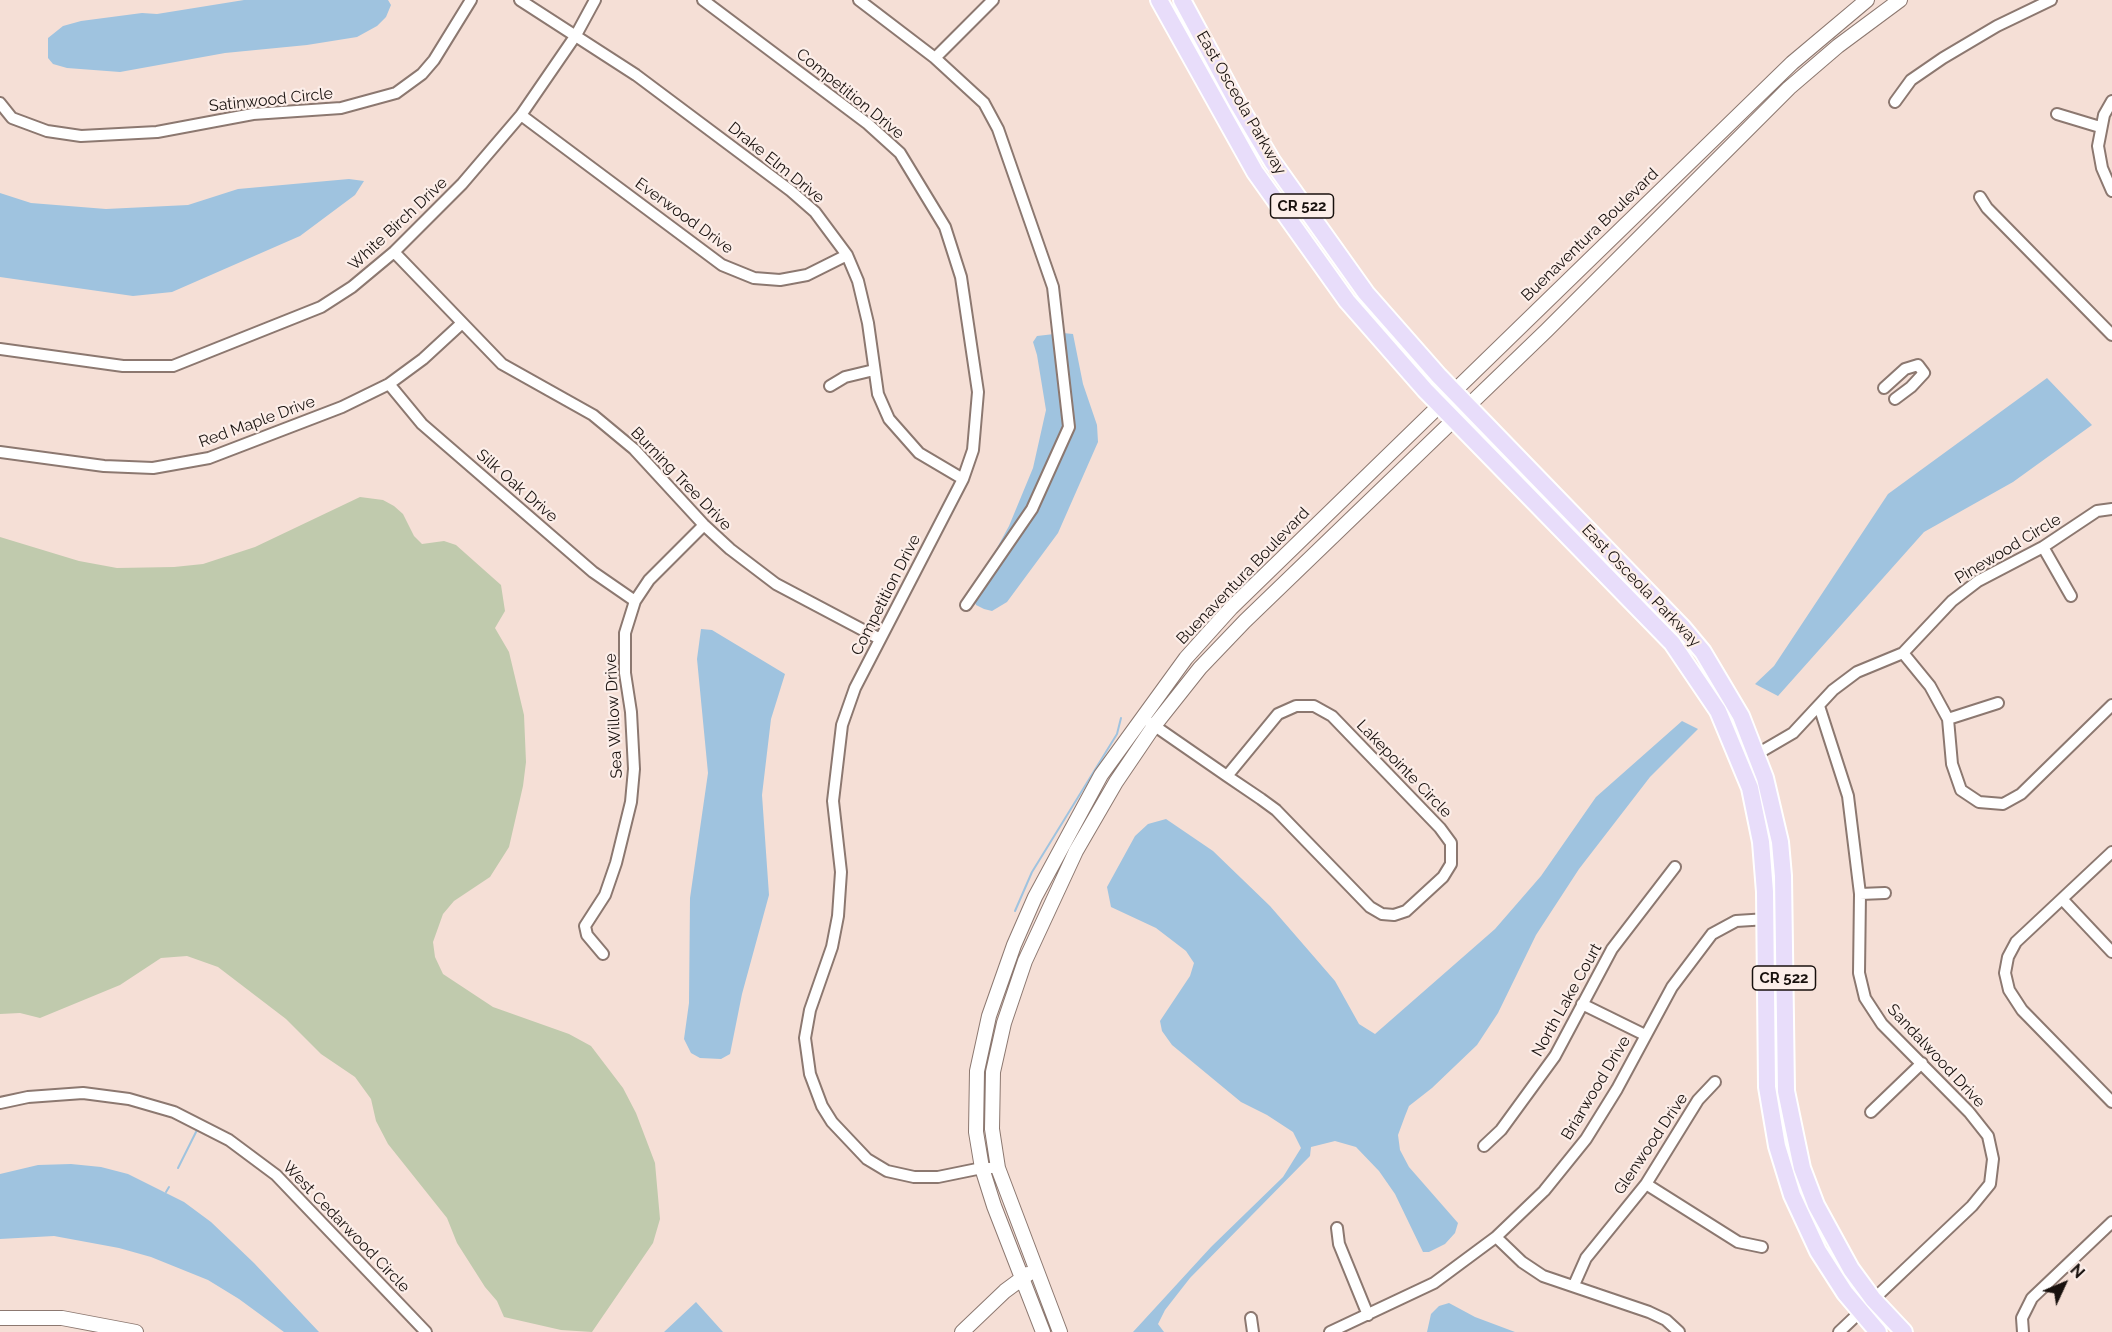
<!DOCTYPE html>
<style>
body{margin:0}
#map{position:relative;width:2112px;height:1332px;overflow:hidden;background:#f5dfd6;font-family:Raleway,sans-serif}
canvas{display:block}
.north{position:absolute;left:2034px;top:1254px;width:60px;height:60px;-webkit-text-stroke:4px #fceee9;paint-order:stroke;rotate:46deg;font-size:16px;font-weight:700;line-height:24px;text-align:center;color:#18110e}
.north::after{content:'';display:block;margin:auto;width:21px;height:27px;background:#18110e;clip-path:polygon(50% 0,100% 100%,50% 72%,0 100%)}
</style>
<div id="map">
<canvas width="2112" height="1332"></canvas>
<div class="north">N</div>
</div>
<script>
const c = document.querySelector('canvas').getContext('2d');
c.lineJoin = 'round';
function fillPath(path, color) {
  c.fillStyle = color;
  c.fill(path, 'evenodd');
}
function poly(rows) {
  const path = new Path2D();
  for (const r of rows) {
    path.moveTo(r[0], r[1]);
    for (let i = 2; i < r.length; i += 2) path.lineTo(r[i], r[i + 1]);
  }
  return path;
}
function strokePath(path, color, width, dash) {
  c.strokeStyle = color;
  c.lineWidth = width;
  c.lineCap = dash ? 'butt' : 'round';
  c.setLineDash(dash || []);
  c.stroke(path);
}
function label(font, color, halo, rows, align = 'center') {
  c.font = font + ' Raleway,sans-serif';
  c.lineWidth = 4.5;
  c.setLineDash([]);
  c.textBaseline = 'middle';
  c.strokeStyle = halo;
  c.fillStyle = color;
  for (const [text, x, y, turn = 0] of rows) {
    c.save();
    c.translate(x, y);
    c.rotate((+turn || 0) * Math.PI / 180);
    c.textAlign = isNaN(turn) ? turn : align;
    if (halo) c.strokeText(text, 0, 0);
    c.fillText(text, 0, 0);
    c.restore();
  }
}
fillPath(poly([
 [360,497,383,500,394,506,403,514,414,536,422,544,444,541,456,545,501,585,505,611,495,628,509,652,524,715,526,762,523,786,509,847,490,877,454,901,443,914,433,942,435,957,443,974,493,1007,569,1034,591,1046,623,1088,636,1113,655,1163,660,1219,653,1243,592,1332,561,1330,504,1317,497,1301,485,1287,457,1243,447,1218,388,1144,376,1121,371,1099,355,1077,321,1054,286,1019,218,967,187,956,161,958,120,985,40,1018,20,1013,0,1014,0,537,79,561,117,568,174,567,203,564,255,547]
]), '#c0caad');
fillPath(poly([
 [244,0,388,0,391,5,386,17,377,26,357,37,307,45,225,53,120,72,67,68,53,64,48,58,48,38,63,26,81,21,142,13,157,14],
 [349,179,364,181,355,195,300,236,172,292,133,296,0,277,0,193,31,203,106,209,188,205,238,189],
 [1063,333,1073,334,1083,384,1097,425,1098,442,1058,533,1007,602,992,611,984,609,976,605,973,598,981,577,1009,526,1033,468,1046,410,1037,355,1033,342,1037,336],
 [2047,378,2092,425,2013,482,1924,532,1778,696,1755,684,1774,666,1888,494],
 [701,629,712,630,785,674,771,719,762,795,769,895,742,994,730,1054,721,1059,700,1058,691,1053,684,1039,689,1003,690,898,708,773,697,659],
 [1682,721,1698,729,1650,777,1579,869,1536,935,1498,1013,1477,1045,1432,1088,1409,1106,1405,1116,1398,1135,1400,1150,1409,1167,1458,1223,1455,1233,1445,1244,1429,1252,1423,1252,1395,1194,1379,1171,1356,1147,1335,1141,1311,1147,1310,1156,1190,1278,1165,1310,1158,1324,1164,1332,1133,1332,1211,1247,1283,1177,1301,1148,1293,1132,1267,1115,1241,1102,1172,1045,1162,1031,1160,1021,1190,976,1194,963,1186,951,1156,928,1111,907,1107,887,1135,836,1148,824,1166,819,1213,851,1270,906,1335,981,1359,1024,1375,1034,1495,929,1541,876,1596,797],
 [71,1164,101,1167,128,1174,184,1202,211,1222,254,1263,319,1332,284,1332,239,1299,208,1280,151,1257,119,1248,54,1236,0,1239,0,1174,38,1165],
 [696,1302,723,1332,664,1332],
 [1449,1303,1475,1317,1515,1332,1427,1332,1431,1314,1439,1306]
]), '#9fc3df');
strokePath(poly([
 [1015,911,1032,872,1117,734,1121,718],
 [178,1168,197,1130],
 [166,1192,169,1187]
]), '#9fc3df', 2);
const street = poly([
 [520,0,636,75,791,191,815,212,847,255,858,281,868,323,878,394,889,419,919,453,963,479],
 [703,0,868,124,900,153,945,227,961,277,978,392,973,450,963,479,855,688,842,725,833,801,841,872,838,916,832,947,810,1010,805,1038,810,1074,822,1106,832,1122,867,1159,887,1171,914,1177,938,1177,982,1168,998,1168],
 [859,0,935,58,984,103,998,129,1053,287,1069,427,1032,509,966,605],
 [935,58,993,0],
 [2112,101,2104,115,2098,146,2102,168,2112,191],
 [1895,102,1911,80,1943,58,1997,26,2051,0],
 [0,103,12,118,47,131,81,136,157,132,253,114,341,108,396,93,422,74,434,60,471,0],
 [2057,114,2100,127],
 [521,115,722,265,754,278,780,280,807,275,847,255],
 [1980,197,1987,208,2112,335],
 [394,252,502,364,593,415,634,449,704,525,730,549,776,584,880,639],
 [0,349,123,366,173,366,321,307,352,287,394,252,462,184,521,115,576,35,595,0],
 [389,384,422,424,593,572,635,601],
 [830,386,845,377,874,370],
 [1884,388,1905,369,1918,365,1924,373,1911,387,1895,399],
 [0,452,104,466,153,468,209,458,342,407,389,384,423,359,461,324],
 [2043,547,2071,596],
 [1903,653,1930,686,1948,719,1952,764,1961,790,1979,802,2003,804,2021,794,2112,705],
 [1819,706,1848,796,1860,894,1859,973,1865,998,1882,1024,1969,1112,1988,1136,1993,1159,1990,1184,1972,1206,1839,1332],
 [1948,719,1998,703],
 [1149,722,1227,776,1261,799,1276,810,1370,907,1382,914,1394,915,1406,911,1443,877,1451,864,1451,843,1440,828,1332,716,1314,706,1296,706,1278,714,1227,776],
 [1757,754,1793,733,1833,690,1857,672,1903,653,1952,601,1978,581,2043,547,2097,511,2112,509],
 [2112,852,2016,942,2008,957,2005,973,2009,990,2022,1010,2112,1102],
 [1860,894,1885,893],
 [2063,900,2112,952],
 [603,954,587,935,585,926,605,895,616,863,631,802,634,769,631,712,625,673,625,633,635,601,649,580,704,525],
 [1582,1004,1645,1035],
 [0,1103,28,1097,83,1093,129,1099,174,1112,229,1140,276,1175,426,1332],
 [1871,1112,1922,1063],
 [1484,1146,1501,1130,1555,1056,1612,949,1675,867],
 [1646,1184,1738,1242,1762,1247],
 [1337,1228,1339,1244,1368,1315],
 [1496,1237,1522,1262,1543,1276,1649,1312,1666,1320,1679,1332],
 [1574,1285,1586,1258,1646,1184,1698,1100,1715,1082],
 [1251,1318,1253,1332],
 [1330,1332,1434,1283,1496,1237,1544,1191,1586,1139,1617,1089,1672,987,1712,934,1736,921,1783,918],
 [2023,1332,2022,1318,2032,1298,2112,1222]
]);
const secondary = poly([
 [0,1318,62,1318,136,1332],
 [962,1332,1005,1291,1028,1274],
 [1043,1332,994,1206,982,1168,976,1132,977,1071,989,1016,1014,945,1035,897,1101,775,1186,658,1231,608,1792,63,1867,0],
 [1060,1332,998,1168,992,1129,993,1072,1004,1023,1025,961,1076,851,1116,782,1154,726,1200,668,1245,621,1547,330,1789,88,1838,46,1900,0]
]);
const primary = poly([
 [1159,0,1255,172,1347,301,1425,390,1672,643,1718,711,1750,788,1761,842,1765,892,1767,1087,1777,1146,1792,1195,1818,1251,1845,1293,1878,1332],
 [1182,0,1237,102,1272,161,1366,293,1439,376,1683,628,1703,652,1741,716,1765,778,1780,842,1783,876,1786,1091,1802,1168,1816,1205,1851,1269,1873,1299,1904,1332]
]);
strokePath(street, '#8c7870', 14);
strokePath(secondary, '#8c7870', 16);
strokePath(primary, '#fff', 20);
strokePath(street, '#fff', 10);
strokePath(secondary, '#fff', 14);
strokePath(primary, '#e8ddfa', 16);
for (const [x, y, w] of [
 [1302,206,63],
 [1784,978,63]
]) {
  const box = new Path2D();
  box.roundRect(x - w / 2, y - 12, w, 24, 4.5);
  c.fillStyle = '#fceee9';
  c.fill(box);
  strokePath(box, '#18110e', 1.5);
}
label('bold 15px', '#18110e', null, [
 ["CR 522",1302,206],
 ["CR 522",1784,978]
]);
label('16px', '#18110e', '#fceee9', [
 ["Competition Drive",850,94,39],
 ["Satinwood Circle",271,100,-6],
 ["East Osceola Parkway",1241,103,60],
 ["Drake Elm Drive",776,163,39],
 ["Everwood Drive",684,216,36],
 ["White Birch Drive",398,224,-43],
 ["Buenaventura Boulevard",1590,235,-44],
 ["Red Maple Drive",257,422,-20],
 ["Burning Tree Drive",681,479,46],
 ["Silk Oak Drive",517,486,41],
 ["Pinewood Circle",2008,549,-31],
 ["Buenaventura Boulevard",1243,576,-46],
 ["East Osceola Parkway",1641,586,46],
 ["Competition Drive",886,595,-63],
 ["Sea Willow Drive",614,716,-93],
 ["Lakepointe Circle",1404,769,46],
 ["North Lake Court",1567,1000,-61],
 ["Sandalwood Drive",1936,1056,47],
 ["Briarwood Drive",1596,1088,-59],
 ["Glenwood Drive",1651,1144,-56],
 ["West Cedarwood Circle",346,1227,46]
]);
</script>
